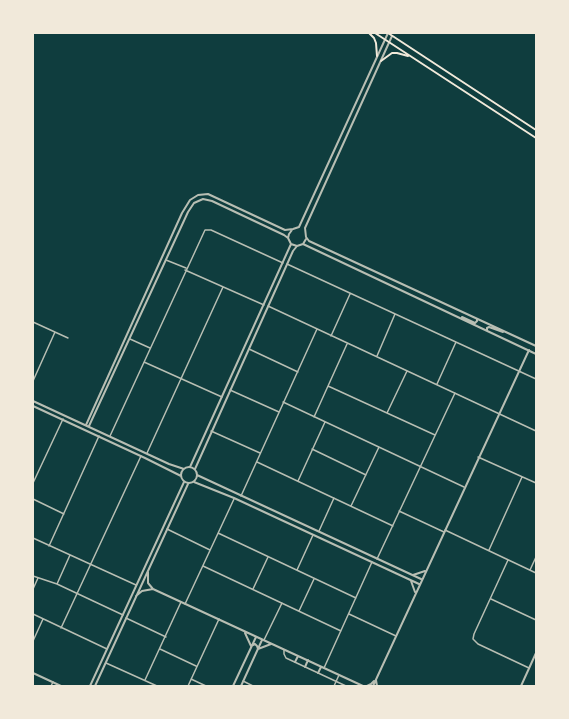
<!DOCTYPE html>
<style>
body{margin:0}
#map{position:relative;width:569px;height:719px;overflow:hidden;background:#0f3d3e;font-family:Figtree,sans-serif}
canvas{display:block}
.frame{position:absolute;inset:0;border:34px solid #f1e9da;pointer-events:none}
</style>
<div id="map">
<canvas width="569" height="719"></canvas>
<div class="frame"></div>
</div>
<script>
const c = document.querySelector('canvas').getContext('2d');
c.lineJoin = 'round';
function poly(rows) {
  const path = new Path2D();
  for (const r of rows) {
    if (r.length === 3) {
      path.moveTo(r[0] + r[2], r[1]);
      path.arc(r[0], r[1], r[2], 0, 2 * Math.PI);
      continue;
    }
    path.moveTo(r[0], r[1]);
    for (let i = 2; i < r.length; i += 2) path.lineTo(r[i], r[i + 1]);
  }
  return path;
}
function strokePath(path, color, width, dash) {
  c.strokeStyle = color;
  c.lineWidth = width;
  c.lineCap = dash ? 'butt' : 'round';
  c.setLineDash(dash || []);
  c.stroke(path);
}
strokePath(poly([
 [166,260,186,268],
 [287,264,536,379],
 [185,270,264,305],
 [268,306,536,431],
 [33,322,68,338],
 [331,336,350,294],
 [130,339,150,348],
 [249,349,298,372],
 [377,356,395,314],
 [144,362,222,397],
 [33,381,55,332],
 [437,384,456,342],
 [328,386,435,435],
 [230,390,279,412],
 [283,402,464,487],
 [387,413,407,371],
 [314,417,347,344],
 [211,431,260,453],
 [110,436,205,230,211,230,283,263],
 [312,449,366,475],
 [147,453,223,287],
 [478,457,536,483],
 [257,462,393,526],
 [298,481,325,422],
 [33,483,63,419],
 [241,496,317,329],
 [33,499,64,514],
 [351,506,379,447],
 [399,511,444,532],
 [167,529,210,550],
 [445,530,536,573],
 [319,531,334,498],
 [218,533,356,598],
 [33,538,136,585],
 [49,546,99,436],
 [489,550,522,477],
 [377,559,455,393],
 [508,560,474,634,473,639,478,644,529,668],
 [203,566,341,631],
 [297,570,313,535],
 [530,570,536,557],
 [33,576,57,584,123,615],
 [57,584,70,555],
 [33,589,38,578],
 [253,589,268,557],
 [491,599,536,620],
 [185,604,234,499],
 [299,611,314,579],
 [33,614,107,649],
 [349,614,396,636],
 [126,618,166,637],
 [61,628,141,456],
 [264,640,282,603],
 [33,641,43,619],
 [160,649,196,666],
 [284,650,284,654,286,658,346,686],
 [106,663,157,686],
 [324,668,372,562],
 [191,679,206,686],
 [145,680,181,602],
 [243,681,253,686],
 [51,686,53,682],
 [188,686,219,619],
 [334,686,339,675]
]), '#b8beb3', 1.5);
strokePath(poly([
 [392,36,305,228,306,237,309,241,536,346],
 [288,238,289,234,292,230],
 [303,244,536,354],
 [462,317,475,323,477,321,477,319],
 [487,330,487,328,489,327,503,332],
 [33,401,169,464,184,469],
 [33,406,145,458,181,476],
 [86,425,182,213,190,200,198,195,208,194,285,230,293,229,299,227,388,33],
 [89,426,188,212,194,203,203,199,212,201,284,235,288,238,291,244,297,246],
 [189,475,8],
 [190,467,291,244],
 [195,469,293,251,297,246,303,244,306,239],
 [197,475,421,579],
 [194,482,234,498,419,584],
 [148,572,148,583,153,589],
 [413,575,425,571],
 [411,581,415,592],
 [136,596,142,591,153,589,363,686],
 [245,633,251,646,255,644,257,646,258,649,271,644],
 [295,662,298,656],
 [305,667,308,660],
 [33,673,61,686],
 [318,673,321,667],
 [376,680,377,686],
 [90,686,184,482],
 [95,686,188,484],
 [233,686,256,637],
 [241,686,262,640],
 [367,686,371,684,374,681],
 [373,686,529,350],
 [521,686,536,653]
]), '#b8beb3', 2);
strokePath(poly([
 [369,33,374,38,376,43,377,56],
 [375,33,536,138],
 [388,33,536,130],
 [381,61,392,53,397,53,408,56]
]), '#f1e9da', 2);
</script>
